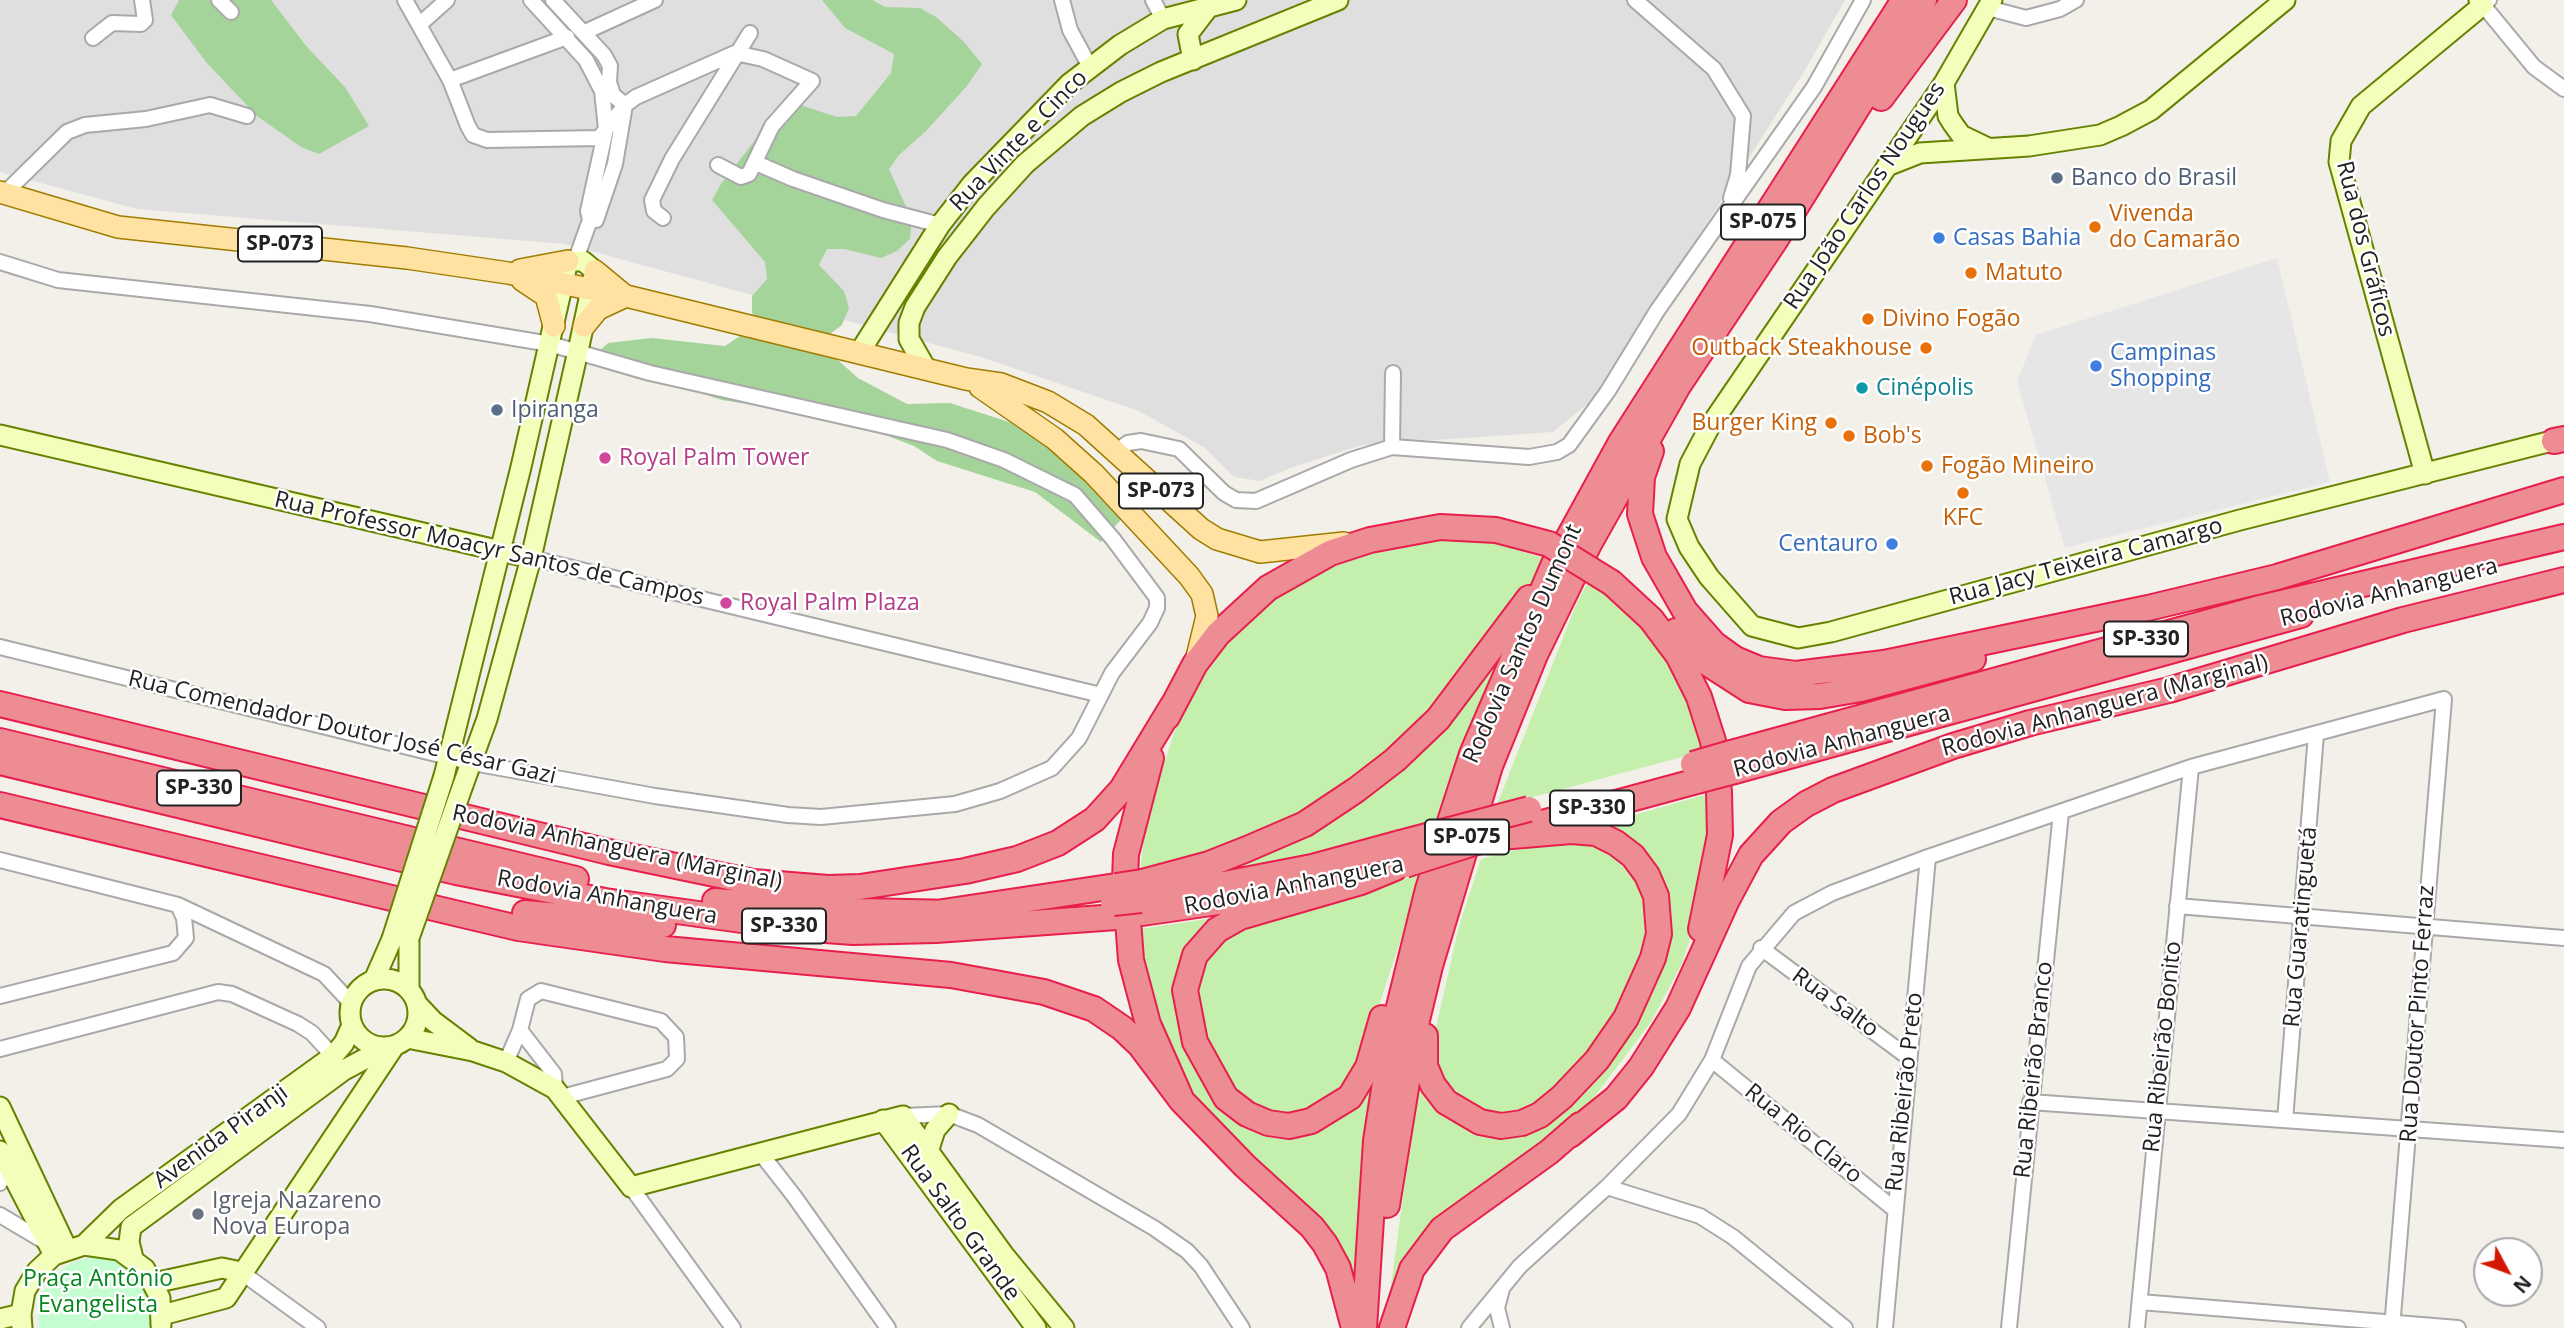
<!DOCTYPE html>
<meta charset="utf-8">
<style>
body{margin:0}
#map{position:relative;width:2564px;height:1328px;overflow:hidden;background:#f2f0e8;font-family:"Open Sans",sans-serif}
canvas{display:block}
.north{position:absolute;left:2473px;top:1237px;width:70px;height:70px;box-sizing:border-box;background:#fff;border:2px solid #a7a7a7;border-radius:50%;rotate:131deg;font-size:19px;font-weight:700;line-height:28px;text-align:center;color:#222}
.north::after{content:'';display:block;margin:auto;width:24px;height:32px;background:#d41700;clip-path:polygon(50% 0,100% 100%,50% 72%,0 100%)}
</style>
<div id="map">
<canvas width="2564" height="1328"></canvas>
<div class="north">N</div>
</div>
<script>
const c = document.querySelector('canvas').getContext('2d');
c.lineJoin = 'round';
function fillPath(path, color) {
  c.fillStyle = color;
  c.fill(path, 'evenodd');
}
function poly(rows) {
  const path = new Path2D();
  for (const r of rows) {
    if (r.length === 3) {
      path.moveTo(r[0] + r[2], r[1]);
      path.arc(r[0], r[1], r[2], 0, 2 * Math.PI);
      continue;
    }
    path.moveTo(r[0], r[1]);
    for (let i = 2; i < r.length; i += 2) path.lineTo(r[i], r[i + 1]);
  }
  return path;
}
function strokePath(path, color, width, dash) {
  c.strokeStyle = color;
  c.lineWidth = width;
  c.lineCap = dash ? 'butt' : 'round';
  c.setLineDash(dash || []);
  c.stroke(path);
}
function label(font, color, halo, rows, align = 'center') {
  c.font = font + ' "Open Sans",sans-serif';
  c.lineWidth = 5;
  c.setLineDash([]);
  c.textBaseline = 'middle';
  c.strokeStyle = halo;
  c.fillStyle = color;
  for (const [text, x, y, turn = 0] of rows) {
    c.save();
    c.translate(x, y);
    c.rotate((+turn || 0) * Math.PI / 180);
    c.textAlign = isNaN(turn) ? turn : align;
    if (halo) c.strokeText(text, 0, 0);
    c.fillText(text, 0, 0);
    c.restore();
  }
}
fillPath(poly([
 [0,0,1845,0,1805,70,1595,398,1553,432,1362,445,1290,468,1260,481,1234,477,1205,448,1139,411,984,358,565,244,137,209,0,172]
]), '#e0dfdf');
fillPath(poly([
 [1431,538,1481,539,1515,545,1520,551,1547,559,1492,643,1409,734,1339,788,1271,829,1140,876,1145,822,1178,721,1195,688,1231,639,1269,603,1330,565,1361,554],
 [1589,580,1607,592,1668,653,1708,750,1496,807,1576,605],
 [1496,665,1435,822,1336,848,1186,880,1286,840],
 [1711,793,1711,825,1698,915,1682,963,1651,1022,1583,1112,1534,1154,1393,1295,1390,1292,1420,1075,1481,1132,1591,1077,1665,915,1596,826],
 [1580,840,1611,850,1642,879,1652,929,1621,1011,1556,1096,1498,1121,1445,1092,1431,1050,1459,926,1481,859,1519,849],
 [1422,874,1355,1079,1298,1121,1235,1101,1190,1005,1211,944,1267,916],
 [1227,916,1192,946,1193,1062,1218,1103,1258,1131,1372,1083,1357,1271,1352,1275,1202,1106,1177,1063,1169,1041,1147,979,1140,929]
]), '#c5efac');
fillPath(poly([
 [179,0,271,0,307,47,345,87,369,126,319,154,301,147,257,116,206,62,171,15],
 [822,0,872,0,885,7,920,8,936,17,964,42,982,64,967,86,926,131,899,155,889,169,912,220,910,239,897,251,881,258,844,249,827,249,819,265,844,291,849,308,842,325,826,337,831,354,858,378,907,404,950,403,1012,423,1031,426,1125,515,1101,542,1035,492,937,461,914,446,843,419,722,400,659,380,638,379,592,365,593,357,608,343,652,338,725,346,740,336,756,318,752,313,752,296,767,279,765,262,712,200,721,184,766,126,800,105,837,117,856,116,891,73,894,54,845,28]
]), '#a5d49a');
fillPath(poly([
 [91,1257,111,1258,130,1265,155,1297,156,1328,39,1328,38,1311,43,1291,55,1275,71,1263]
]), '#c4fdcf');
fillPath(poly([
 [2277,258,2330,482,2065,548,2017,381,2036,335]
]), '#e6e6e6');
const street = poly([
 [219,0,231,12],
 [405,0,450,80,468,126,473,135,487,140,599,138,625,105,636,97,735,53,763,59,812,81,772,126,749,174,741,177,718,165],
 [531,0,586,60,602,91,606,129,588,211,590,220,596,220,615,164,625,105,613,95,609,82,610,66,604,55,553,0],
 [1062,0,1070,30,1090,67],
 [1153,0,1163,19],
 [1635,0,1714,69,1743,116,1738,175,1731,198],
 [2489,0,2483,5,2534,67,2564,89],
 [1988,8,2026,18,2060,9,2076,0],
 [419,25,447,0],
 [585,32,655,0],
 [93,38,112,23,141,24,145,20,142,0],
 [450,80,567,37],
 [756,163,793,179,883,210,940,225],
 [0,193,4,194,67,132,85,125,146,119,210,105,247,116],
 [663,218,654,211,652,200,672,159,750,33],
 [576,259,590,220],
 [0,262,58,280,370,314,550,344,650,373,947,440,1004,460,1075,495,1113,539,1157,598,1157,608,1150,623,1112,673,1079,738,1052,768,1000,791,955,804,821,817,788,815,655,796,473,763,0,647],
 [1392,447,1393,373],
 [1117,451,1128,443,1141,441,1179,449,1224,493,1236,500,1256,501,1351,460,1392,447,1529,457,1557,452,1569,445,1608,391,1657,311,1814,87,1863,0],
 [531,558,1101,695],
 [0,860,178,905,324,974,351,1003],
 [2177,906,2564,938],
 [1761,948,1909,1058],
 [0,996,173,953,186,938,184,918,178,905],
 [520,1030,554,1074,555,1089],
 [0,1049,218,992,232,994,298,1024,312,1033,333,1056],
 [1712,1060,1894,1209],
 [506,1062,520,1030,528,999,541,991,661,1021,676,1037,677,1059,667,1069,562,1097],
 [2030,1102,2564,1140],
 [903,1116,949,1114,978,1125,1154,1228,1187,1251,1201,1266,1242,1328],
 [2285,1120,2316,734],
 [762,1155,794,1196,888,1328],
 [0,1183,7,1165],
 [631,1187,733,1328],
 [1607,1187,1700,1216,1733,1237,1845,1328],
 [0,1215,47,1243],
 [241,1272,318,1328],
 [1502,1289,1497,1308,1502,1328],
 [2140,1302,2458,1328],
 [1469,1328,1520,1266,1607,1187,1679,1114,1712,1060,1749,966,1794,913,1832,893,1928,857,2191,767,2444,699,2392,1328],
 [1885,1328,1928,857],
 [2009,1328,2061,812],
 [2137,1328,2191,767]
]);
const secondary = poly([
 [1992,0,1944,83,1710,426,1690,464,1677,519,1689,547,1709,577,1752,626,1798,638,1831,632,2240,520,2564,438],
 [1193,60,1188,34,1208,8],
 [1944,83,1948,116,1953,124,1961,135,1988,148],
 [1887,166,1920,153,2029,146,2100,135,2121,126,2151,110,2285,0],
 [859,353,940,225,972,184,1069,84,1120,45,1163,19,1236,0],
 [925,367,909,339,909,323,915,307,947,257,986,207,1025,164,1082,116,1121,92,1161,72,1338,0],
 [0,435,531,558],
 [2425,474,2339,162,2341,141,2361,106,2483,5,2479,0],
 [444,776,521,467,568,261,583,261,595,271,578,351,531,558,487,719,463,785],
 [384,1013,34],
 [374,980,392,939],
 [409,990,409,938],
 [417,1004,433,1021,469,1048],
 [407,1038,473,1051,506,1062,555,1089,631,1187,903,1116,1004,1255,1064,1328],
 [0,1107,67,1249],
 [883,1120,1036,1328],
 [0,1151,54,1255],
 [928,1152,935,1130,949,1114],
 [84,1245,121,1209,333,1056,344,1043,352,1025],
 [133,1258,129,1242,131,1227,344,1070,387,1047],
 [154,1283,222,1268,241,1272],
 [162,1315,226,1298,395,1045],
 [0,1319,21,1314],
 [22,1328,21,1314,25,1291,37,1271,54,1255,84,1245,119,1250,145,1269,160,1298,161,1325]
]);
const primary = poly([
 [0,192,118,227,407,258,508,273,626,296,966,379,1001,384,1048,402,1086,425,1201,529,1217,539,1260,552,1344,543],
 [520,270,568,261],
 [595,271,624,295],
 [522,280,546,296,554,326],
 [584,326,598,309,626,296],
 [980,387,1055,439,1094,474,1189,576,1202,594,1207,616,1197,657]
]);
const highway = poly([
 [1881,98,1954,0],
 [2554,441,2564,439],
 [1651,451,1642,477,1640,514,1654,557,1685,611,1714,644,1735,659,1759,669,1796,674,1884,663,2148,608,2277,577,2564,490],
 [1612,583,1651,619,1678,655,1699,697,1713,741,1719,792,1720,835,1701,929],
 [1676,631,1704,661,1749,690,1785,697,1820,696,1861,689,1973,659],
 [0,704,609,852,753,882,828,888,860,887,965,871,1017,859,1058,843,1095,819,1122,789,1173,705],
 [1167,717,1195,664,1218,634,1268,588,1330,553,1370,540,1440,527,1496,530,1549,544],
 [0,741,576,879],
 [1731,753,2256,609,2564,537],
 [1151,758,1126,854,1125,880,1131,960,1148,1024,1182,1101,1245,1166,1312,1227,1325,1244,1338,1268,1354,1328],
 [0,762,456,872,605,901,799,928,853,932,936,930,1116,917],
 [1735,771,2301,615],
 [0,805,518,928,665,949,951,975,1044,992,1094,1009,1122,1028,1140,1045,1182,1101],
 [1542,823,1697,781],
 [1142,882,1209,864,1247,849,1305,824,1356,790,1395,760,1438,719,1529,598],
 [1162,896,1312,867,1400,843],
 [715,901,859,911,958,913],
 [943,912,1116,886],
 [525,913,663,925],
 [1142,913,1266,895],
 [1382,1018,1368,1067,1350,1097,1311,1121,1289,1126,1268,1123,1247,1114,1226,1098,1195,1042,1185,990,1195,955,1217,930,1240,917,1361,882,1395,868],
 [1425,1036,1425,1066,1433,1085,1446,1102,1480,1122,1501,1126,1522,1123,1540,1115,1562,1097,1597,1060,1626,1018,1653,958,1659,934,1656,896,1647,875,1633,856,1616,843,1596,833,1571,831,1488,838],
 [1570,1135,1616,1098,1641,1067,1678,1008,1727,900,1751,855,1781,822,1806,804,1833,790,1953,746,2030,723,2169,690,2403,620,2564,580],
 [1387,1205,1417,1020,1430,966,1490,766,1535,655,1589,544,1678,386,1776,239,1924,0],
 [1364,1328,1376,1141,1393,1031,1428,889,1472,754,1554,564,1621,442,1904,0],
 [1392,1328,1412,1269,1442,1229,1549,1152,1580,1125]
]);
strokePath(street, '#a9a9a9', 18);
strokePath(secondary, '#658200', 23);
strokePath(primary, '#a07c00', 24);
strokePath(highway, '#e81e4d', 28);
strokePath(street, '#fff', 14);
strokePath(secondary, '#f3febb', 19);
strokePath(primary, '#ffe1a1', 21);
strokePath(highway, '#ee8c94', 24);
const secondaryBridge = poly([
 [409,938,463,785],
 [392,939,444,776]
]);
const highwayBridge = poly([
 [1549,544,1612,583],
 [1693,764,1731,753],
 [1697,781,1735,771],
 [1400,843,1529,809],
 [1405,865,1480,841],
 [1116,886,1142,882],
 [1113,903,1141,900]
]);
strokePath(secondaryBridge, '#658200', 23, []);
strokePath(highwayBridge, '#e81e4d', 28, []);
strokePath(secondaryBridge, '#f3febb', 19);
strokePath(highwayBridge, '#ee8c94', 24);
for (const [x, y, r, color] of [
 [2057,178,7,"#5c6f8a"],
 [2095,227,7,"#e8710a"],
 [1939,238,7,"#3f7fe0"],
 [1971,273,7,"#e8710a"],
 [1868,319,7,"#e8710a"],
 [1926,348,7,"#e8710a"],
 [2096,366,7,"#3f7fe0"],
 [1862,388,7,"#0f9aa8"],
 [497,410,7,"#5c6f8a"],
 [1831,423,7,"#e8710a"],
 [1849,436,7,"#e8710a"],
 [605,458,7,"#d1479c"],
 [1927,466,7,"#e8710a"],
 [1963,493,7,"#e8710a"],
 [1892,544,7,"#3f7fe0"],
 [726,603,7,"#d1479c"],
 [198,1214,7,"#6b7280"]
]) {
  const dot = new Path2D();
  dot.arc(x, y, r, 0, 2 * Math.PI);
  c.fillStyle = color;
  c.fill(dot);
  strokePath(dot, '#fff', 2.5);
}
for (const [x, y, w] of [
 [1763,222,84],
 [280,244,84],
 [1161,491,84],
 [2146,639,84],
 [199,788,84],
 [1592,808,84],
 [1467,837,84],
 [784,926,84]
]) {
  const box = new Path2D();
  box.roundRect(x - w / 2, y - 17.5, w, 35, 5);
  c.fillStyle = '#fff';
  c.fill(box);
  strokePath(box, '#222', 2);
}
label('bold 21px', '#222', null, [
 ["SP-075",1763,222],
 ["SP-073",280,244],
 ["SP-073",1161,491],
 ["SP-330",2146,639],
 ["SP-330",199,788],
 ["SP-330",1592,808],
 ["SP-075",1467,837],
 ["SP-330",784,926]
]);
label('23px', '#222', '#fff', [
 ["Rua Vinte e Cinco",1019,141,-46],
 ["Rua João Carlos Nougues",1865,196,-56],
 ["Rua dos Gráficos",2365,249,76],
 ["Rua Professor Moacyr Santos de Campos",489,549,13],
 ["Rua Jacy Teixeira Camargo",2086,562,-15],
 ["Rodovia Anhanguera",2389,593,-14],
 ["Rodovia Santos Dumont",1523,644,-66],
 ["Rodovia Anhanguera (Marginal)",2105,706,-15],
 ["Rua Comendador Doutor José César Gazi",342,728,13],
 ["Rodovia Anhanguera",1842,742,-15],
 ["Rodovia Anhanguera (Marginal)",617,848,12],
 ["Rodovia Anhanguera",1294,886,-11],
 ["Rodovia Anhanguera",607,898,10],
 ["Rua Guaratinguetá",2301,927,-85],
 ["Rua Salto",1835,1003,36],
 ["Rua Doutor Pinto Ferraz",2418,1014,-86],
 ["Rua Ribeirão Bonito",2163,1047,-84],
 ["Rua Ribeirão Branco",2034,1070,-84],
 ["Rua Ribeirão Preto",1905,1092,-84],
 ["Rua Rio Claro",1803,1134,39],
 ["Avenida Piranji",221,1137,-36],
 ["Rua Salto Grande",960,1223,54]
]);
label('23px', '#4e5e75', '#fff', [
 ["Banco do Brasil",2071,178],
 ["Ipiranga",511,410]
], 'left');
label('23px', '#c56008', '#fff', [
 ["Vivenda",2109,214],
 ["do Camarão",2109,240],
 ["Matuto",1985,273],
 ["Divino Fogão",1882,319],
 ["Outback Steakhouse",1912,348,"right"],
 ["Burger King",1817,423,"right"],
 ["Bob's",1863,436],
 ["Fogão Mineiro",1941,466],
 ["KFC",1963,518,"center"]
], 'left');
label('23px', '#366cbe', '#fff', [
 ["Casas Bahia",1953,238],
 ["Campinas",2110,353],
 ["Shopping",2110,379],
 ["Centauro",1878,544,"right"]
], 'left');
label('23px', '#0d838f', '#fff', [
 ["Cinépolis",1876,388]
], 'left');
label('23px', '#b23c85', '#fff', [
 ["Royal Palm Tower",619,458],
 ["Royal Palm Plaza",740,603]
], 'left');
label('23px', '#5b616d', '#fff', [
 ["Igreja Nazareno",212,1201],
 ["Nova Europa",212,1227]
], 'left');
label('23px', '#05861d', '#fff', [
 ["Praça Antônio",98,1279],
 ["Evangelista",98,1305]
]);
</script>
